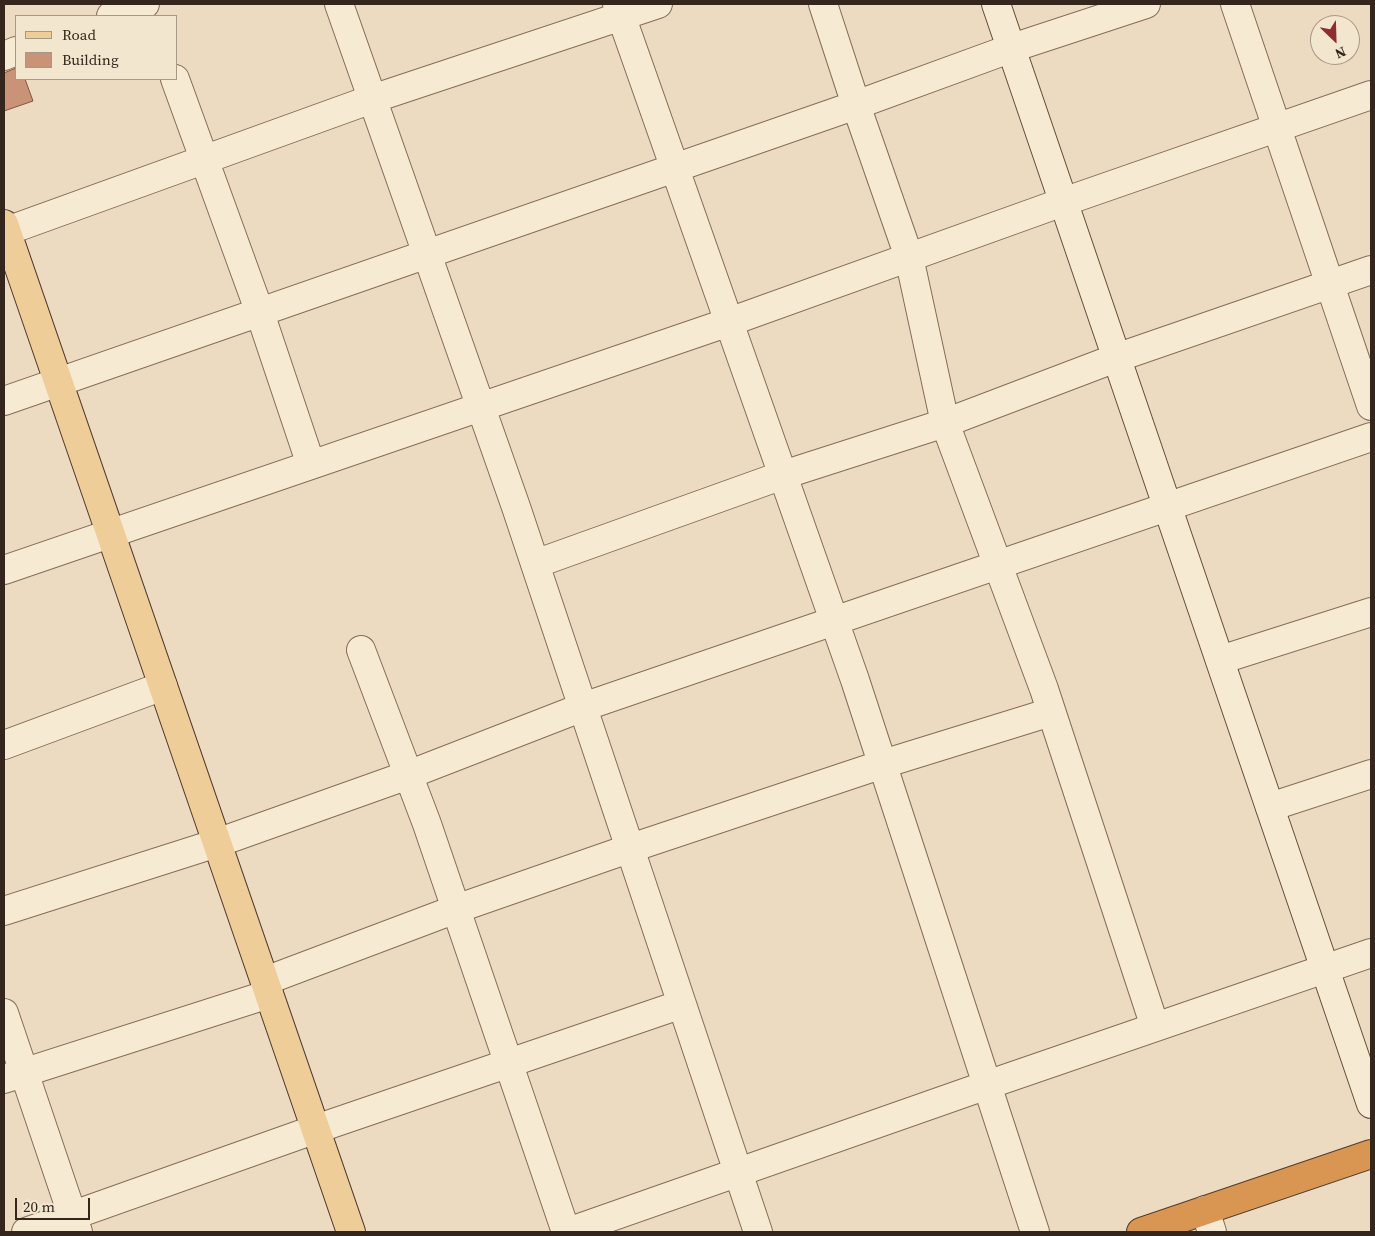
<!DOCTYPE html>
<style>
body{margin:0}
#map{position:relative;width:1375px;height:1236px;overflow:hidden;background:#ecdbc0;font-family:"Source Serif 4",serif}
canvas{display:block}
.frame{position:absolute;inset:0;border:5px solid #34261c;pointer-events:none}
.legend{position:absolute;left:15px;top:15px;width:162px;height:65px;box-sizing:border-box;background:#f3e6cf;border:1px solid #a79987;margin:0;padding:6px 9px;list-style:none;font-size:15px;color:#34261c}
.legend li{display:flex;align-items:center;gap:10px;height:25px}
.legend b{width:25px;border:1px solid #a79987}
.north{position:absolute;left:1310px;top:15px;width:50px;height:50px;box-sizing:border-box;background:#f3e6cf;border:1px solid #a79987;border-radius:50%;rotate:156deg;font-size:14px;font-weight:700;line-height:20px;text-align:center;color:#34261c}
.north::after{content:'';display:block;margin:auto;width:18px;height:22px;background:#902b33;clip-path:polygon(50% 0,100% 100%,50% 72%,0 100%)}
.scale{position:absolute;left:15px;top:1198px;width:75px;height:22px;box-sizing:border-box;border:2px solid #34261c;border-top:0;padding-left:6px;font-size:15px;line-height:18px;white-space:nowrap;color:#34261c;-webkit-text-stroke:4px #f3e6cf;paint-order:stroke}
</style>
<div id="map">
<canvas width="1375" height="1236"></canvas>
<div class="frame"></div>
<ul class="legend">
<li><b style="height:6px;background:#eecd98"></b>Road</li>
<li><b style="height:14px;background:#c89377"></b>Building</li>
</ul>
<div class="north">N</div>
<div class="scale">20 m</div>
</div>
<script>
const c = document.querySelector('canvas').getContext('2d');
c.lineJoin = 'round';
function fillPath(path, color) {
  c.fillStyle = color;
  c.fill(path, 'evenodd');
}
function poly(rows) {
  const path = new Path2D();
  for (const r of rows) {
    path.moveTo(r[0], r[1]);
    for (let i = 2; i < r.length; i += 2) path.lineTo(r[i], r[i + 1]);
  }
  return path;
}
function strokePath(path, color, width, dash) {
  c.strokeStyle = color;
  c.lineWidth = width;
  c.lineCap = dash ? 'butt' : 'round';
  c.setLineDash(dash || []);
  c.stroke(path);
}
const building = poly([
 [16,68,16,79,25,79,33,101,4,111,4,73,16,68]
]);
fillPath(building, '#c89377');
strokePath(building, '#825540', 1);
const street = poly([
 [339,4,516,507,758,1232],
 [617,4,855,680,1035,1232],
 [823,4,856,105,909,257,945,423,1044,689,1155,1027],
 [1235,4,1371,406],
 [111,16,145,4],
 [4,56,16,51],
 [175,79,260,313,311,465],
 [4,232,372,99,658,4],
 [4,401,856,105,1012,48,1146,4],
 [535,564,783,475,945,423,1116,358,1371,270],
 [4,570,729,322,1063,202,1371,95],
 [361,650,427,824,566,1232],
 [1220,660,1371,612],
 [4,745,163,686],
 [1270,807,1371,774],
 [4,911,217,843,408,775,583,707,1371,437],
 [265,981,456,909,631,848,883,764,1051,712],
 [4,1013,78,1232],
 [4,1079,269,994],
 [1205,1210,1212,1232],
 [26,1232,316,1129,682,1004],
 [568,1232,987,1085,1371,953]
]);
const secondary = poly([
 [996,4,1371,1104]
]);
const primary = poly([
 [4,224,351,1232]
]);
const highway = poly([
 [1141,1232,1371,1154]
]);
strokePath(street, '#846d59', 30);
strokePath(secondary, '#654e3c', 30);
strokePath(primary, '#513b2d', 30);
strokePath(highway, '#513b2d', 30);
strokePath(street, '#f7ead2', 28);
strokePath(secondary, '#f7ead2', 28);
strokePath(primary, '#eecd98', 28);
strokePath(highway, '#d99552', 28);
</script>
